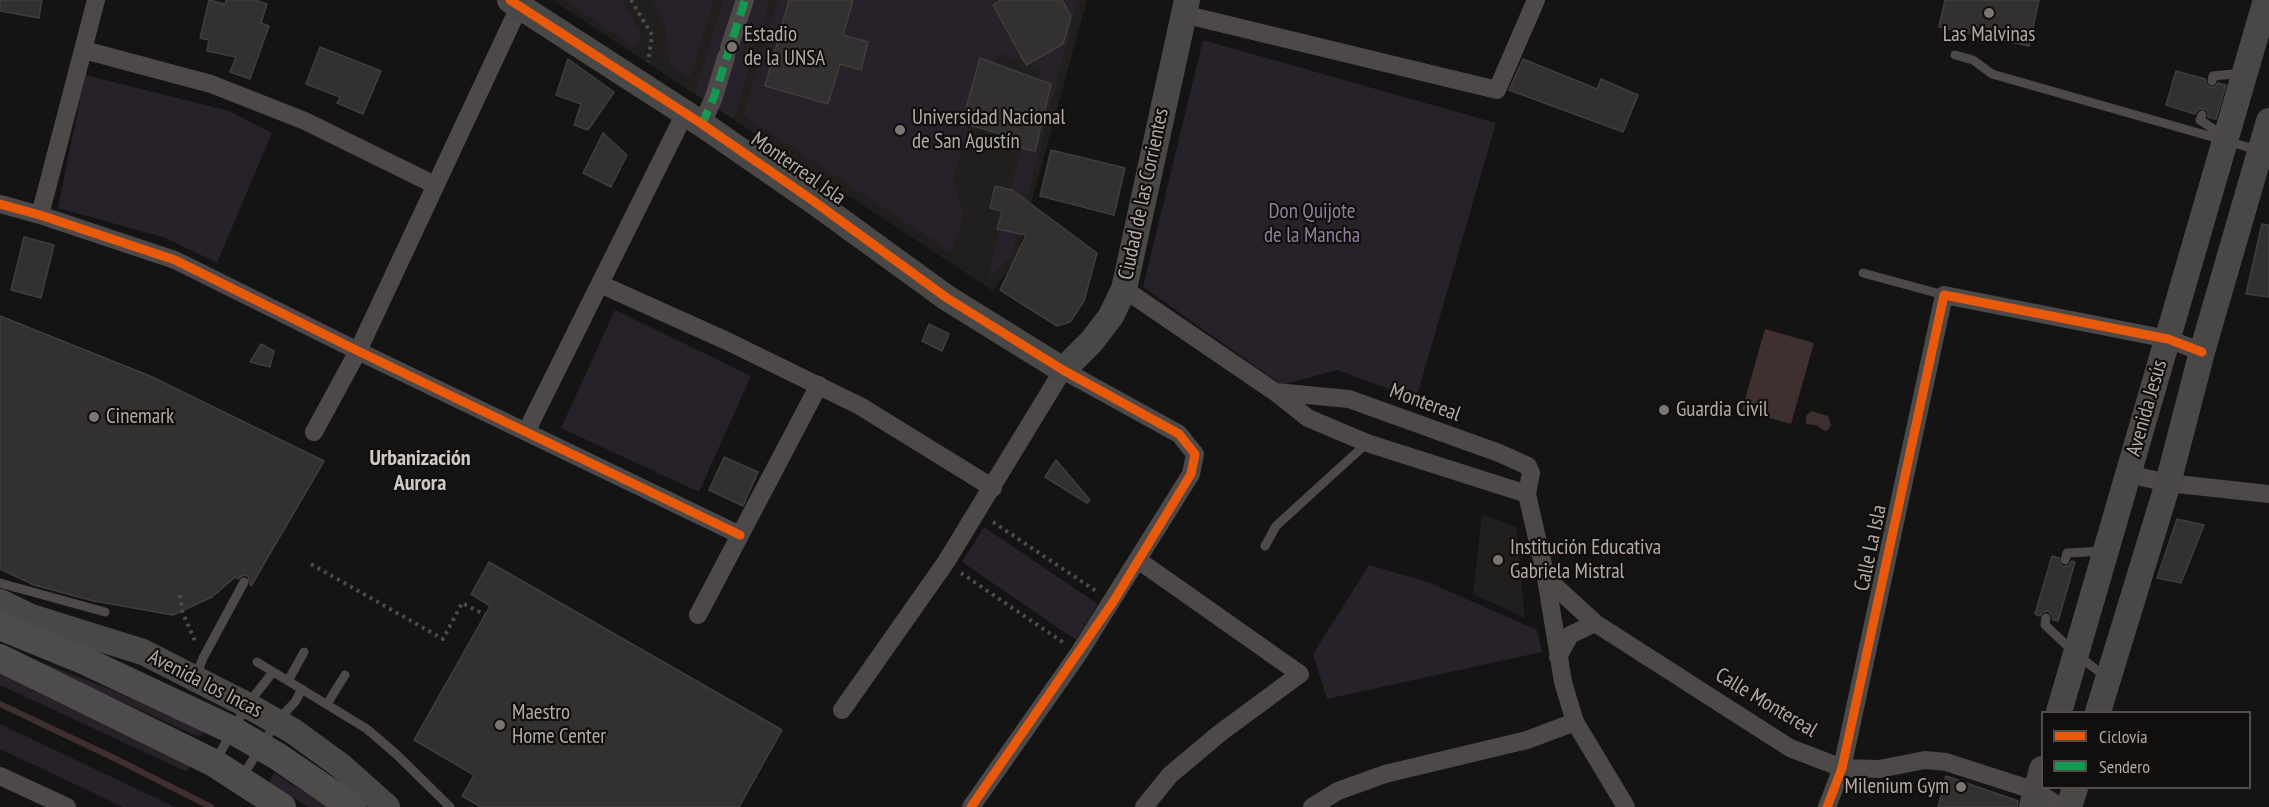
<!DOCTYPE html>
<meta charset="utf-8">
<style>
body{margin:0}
#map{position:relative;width:2269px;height:807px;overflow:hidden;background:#141414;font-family:"PT Sans Narrow",sans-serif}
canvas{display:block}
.legend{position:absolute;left:2041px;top:711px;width:210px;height:78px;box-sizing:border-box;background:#100f0e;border:2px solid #524d4a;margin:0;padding:8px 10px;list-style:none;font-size:18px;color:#b5a9a5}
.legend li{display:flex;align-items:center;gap:12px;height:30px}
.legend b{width:30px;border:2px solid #524d4a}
</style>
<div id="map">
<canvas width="2269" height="807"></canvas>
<ul class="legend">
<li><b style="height:8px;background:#e8590c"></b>Ciclovía</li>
<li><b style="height:8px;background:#139951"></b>Sendero</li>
</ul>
</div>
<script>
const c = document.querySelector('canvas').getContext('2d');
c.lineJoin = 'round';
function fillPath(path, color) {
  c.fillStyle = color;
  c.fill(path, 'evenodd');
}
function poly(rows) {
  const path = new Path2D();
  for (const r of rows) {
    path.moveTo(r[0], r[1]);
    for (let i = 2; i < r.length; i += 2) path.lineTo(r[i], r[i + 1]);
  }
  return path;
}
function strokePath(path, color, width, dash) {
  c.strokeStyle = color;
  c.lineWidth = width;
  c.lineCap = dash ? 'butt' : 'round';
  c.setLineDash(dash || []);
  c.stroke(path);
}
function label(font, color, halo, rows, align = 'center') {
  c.font = font + ' "PT Sans Narrow",sans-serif';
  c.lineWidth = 4.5;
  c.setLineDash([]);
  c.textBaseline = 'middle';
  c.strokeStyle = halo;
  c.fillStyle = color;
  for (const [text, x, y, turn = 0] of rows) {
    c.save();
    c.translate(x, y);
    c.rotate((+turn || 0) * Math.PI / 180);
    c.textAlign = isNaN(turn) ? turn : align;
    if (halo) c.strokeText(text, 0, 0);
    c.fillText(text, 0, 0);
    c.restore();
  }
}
fillPath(poly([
 [552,0,1087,0,1016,259,993,291],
 [1482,514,1516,527,1525,618,1473,594]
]), '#201f1e');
fillPath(poly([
 [565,0,622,0,642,34,633,47],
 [652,0,714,0,690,78,670,66,664,23],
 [723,0,770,0,734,119,695,93],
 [778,0,1078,0,1012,256,988,278,1041,69,1003,54,991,63,953,178,964,216,951,252,743,115],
 [1203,40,1496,123,1416,399,1337,370,1282,385,1143,287],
 [85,75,229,111,272,133,217,263,166,238,58,208],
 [615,310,751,376,699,492,561,428],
 [984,527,1098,604,1076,640,962,562],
 [1369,565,1428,582,1537,630,1542,652,1327,699,1313,654],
 [33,659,110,689,204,732,201,736,194,735,110,696,53,675],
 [0,671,193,759,187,772,0,685],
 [0,724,175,807,123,807,0,749],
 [274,773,328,807,308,807,269,782]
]), '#272129');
fillPath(poly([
 [1765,329,1814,343,1791,424,1742,410],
 [1811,411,1828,416,1831,425,1828,430,1825,431,1816,425,1806,424,1806,416]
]), '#3f302f');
strokePath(poly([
 [0,704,116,759,211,807]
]), '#3f302f', 6);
const building = poly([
 [0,0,42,0,39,18,0,11,0,0],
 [209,0,225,4,226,0,255,0,267,4,261,23,269,26,250,79,230,72,236,57,207,51,209,40,200,38,209,0],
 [789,0,853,0,843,35,868,42,861,70,840,64,828,104,765,86,789,0],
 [1001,0,1062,0,1071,16,1063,44,1026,65,993,5,1001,0],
 [1945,0,2039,0,2029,46,1939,27,1945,0],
 [320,47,381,71,363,114,337,103,340,97,306,84,320,47],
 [980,58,1051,84,1035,151,1017,147,1007,141,1008,136,962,123,980,58],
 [568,59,614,92,588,130,574,125,581,104,556,95,568,59],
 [1523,59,1597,89,1601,79,1638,95,1623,132,1509,90,1523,59],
 [2176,71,2205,79,2206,84,2210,87,2215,87,2218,83,2226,85,2216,119,2208,117,2208,111,2204,109,2198,109,2195,114,2166,105,2176,71],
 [603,133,627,155,611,187,583,173,603,133],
 [1051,150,1125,168,1114,215,1040,196,1051,150],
 [995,186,1012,190,1097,253,1084,301,1070,322,1057,326,1000,290,1026,235,997,229,1002,211,990,208,995,186],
 [2262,224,2269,225,2269,297,2246,294,2262,224],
 [24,237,54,245,41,298,11,290,24,237],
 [0,316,150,376,324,461,251,586,248,576,243,575,238,579,235,577,212,597,173,615,94,601,34,585,0,569,0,316],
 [929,324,949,334,942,351,922,341,929,324],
 [261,344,274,351,270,367,250,362,261,344],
 [724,457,758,472,743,506,709,490,724,457],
 [1056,460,1090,500,1087,503,1045,477,1056,460],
 [2177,519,2204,525,2181,583,2157,578,2177,519],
 [2052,556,2059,558,2060,564,2064,567,2069,565,2072,561,2075,562,2058,621,2053,620,2052,615,2048,611,2043,612,2040,616,2035,614,2052,556],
 [489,562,782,730,739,807,481,807,462,796,474,775,414,740,490,606,471,594,489,562],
 [1946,776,2018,801,2017,807,1938,807,1946,776]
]);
fillPath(building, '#323030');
strokePath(building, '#403e3c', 1.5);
strokePath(poly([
 [631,0,652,35,648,62],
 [993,522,1096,591],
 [311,564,443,639,462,603,485,615],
 [961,573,1064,643],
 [180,595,182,611,195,641]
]), '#4e4b4a', 4, [3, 4.5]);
strokePath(poly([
 [1955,55,1973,60,1992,74,2258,150],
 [2212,81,2213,76,2243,73],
 [2202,115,2200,120,2224,136],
 [1863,273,1944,295],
 [1265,546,1276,526,1367,443],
 [2065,560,2067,553,2104,551],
 [0,583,105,612],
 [2046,618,2045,625,2076,654,2106,677],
 [257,662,367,729,396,754,450,807],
 [196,676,203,658,244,582],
 [288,681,304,652],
 [327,704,345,675],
 [216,760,247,705,273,672],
 [242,777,277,721,295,702,302,689]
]), '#4c4948', 9);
strokePath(poly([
 [1183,14,1497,90,1536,0],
 [729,48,745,0],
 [84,50,211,84,305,121,435,185],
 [702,124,714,97,726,57],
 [0,204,40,215,175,260,358,351,740,535],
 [40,215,96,0],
 [600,284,727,341,860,406,993,488],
 [1124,289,1275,392,1308,418,1367,443,1527,494],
 [1275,392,1349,399,1499,453,1528,466,1531,473,1527,494,1546,578,1563,682,1575,722,1626,807],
 [314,432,358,351,520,5],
 [526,432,685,113],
 [2128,474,2168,483,2269,494],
 [1138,560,1300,674,1220,733,1170,775,1144,807],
 [1546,578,1595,623,1790,748,1842,768,1879,769,1925,760,1946,762,2036,791,2060,807],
 [698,615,819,385],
 [1558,657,1570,635,1595,623],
 [842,710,946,562,1063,370,1179,434,1195,454,1191,474,1079,653,971,807],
 [0,776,67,807],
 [1312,807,1338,791,1385,774,1527,740,1575,722],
 [1827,807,1842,768,1944,295,2168,339,2202,352]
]), '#4c4948', 18);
strokePath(poly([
 [510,0,702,124,812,200,947,298,1063,370,1092,341,1111,316,1124,289,1187,0],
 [0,602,31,617,143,652,247,705,293,731,341,766,387,807],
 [2059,712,2266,0],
 [2098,712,2168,483,2202,352,2269,121],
 [2032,807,2042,769],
 [2069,807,2075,788]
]), '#4a4747', 26);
strokePath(poly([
 [0,626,83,660,232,730,277,756,352,807],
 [0,658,214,763,282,807]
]), '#4e4c4a', 28);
strokePath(poly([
 [702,124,714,97,745,0]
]), '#139951', 8, [15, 8]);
strokePath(poly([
 [510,0,702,124,812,200,947,298,1063,370,1179,434,1195,454,1191,474,1113,602,971,807],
 [0,204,40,215,175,260,358,351,740,535],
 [1827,807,1842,768,1944,295,2168,339,2202,352]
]), '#e8590c', 9);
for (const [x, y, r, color] of [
 [1989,13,6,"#7d7572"],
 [732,47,6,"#7d7572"],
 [900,130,6,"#7d7572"],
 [1664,410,6,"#7d7572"],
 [94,417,6,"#7d7572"],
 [1498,560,6,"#7d7572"],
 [500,725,6,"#7d7572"],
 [1961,787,6,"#7d7572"]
]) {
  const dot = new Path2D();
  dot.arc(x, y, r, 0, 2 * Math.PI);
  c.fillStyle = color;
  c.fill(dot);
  strokePath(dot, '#100f0e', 2);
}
label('21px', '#b5a9a5', '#100f0e', [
 ["Estadio",744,35],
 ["de la UNSA",744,59],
 ["Las Malvinas",1989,35,"center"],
 ["Universidad Nacional",912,118],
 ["de San Agustín",912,142],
 ["Guardia Civil",1676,410],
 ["Cinemark",106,417],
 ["Institución Educativa",1510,548],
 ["Gabriela Mistral",1510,572],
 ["Maestro",512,713],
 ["Home Center",512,737],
 ["Milenium Gym",1949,787,"right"]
], 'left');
label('21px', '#b5a9a5', '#100f0e', [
 ["Monterreal Isla",798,169,35],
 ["Ciudad de las Corrientes",1144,194,-78],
 ["Montereal",1425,403,20],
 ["Avenida Jesús",2147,408,-74],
 ["Calle La Isla",1871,548,-78],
 ["Avenida los Incas",205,684,27],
 ["Calle Montereal",1766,703,31]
]);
label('21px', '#937d9f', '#100f0e', [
 ["Don Quijote",1312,212],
 ["de la Mancha",1312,236]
]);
label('bold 22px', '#d1c9c6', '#100f0e', [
 ["Urbanización",420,459],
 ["Aurora",420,484]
]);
</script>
